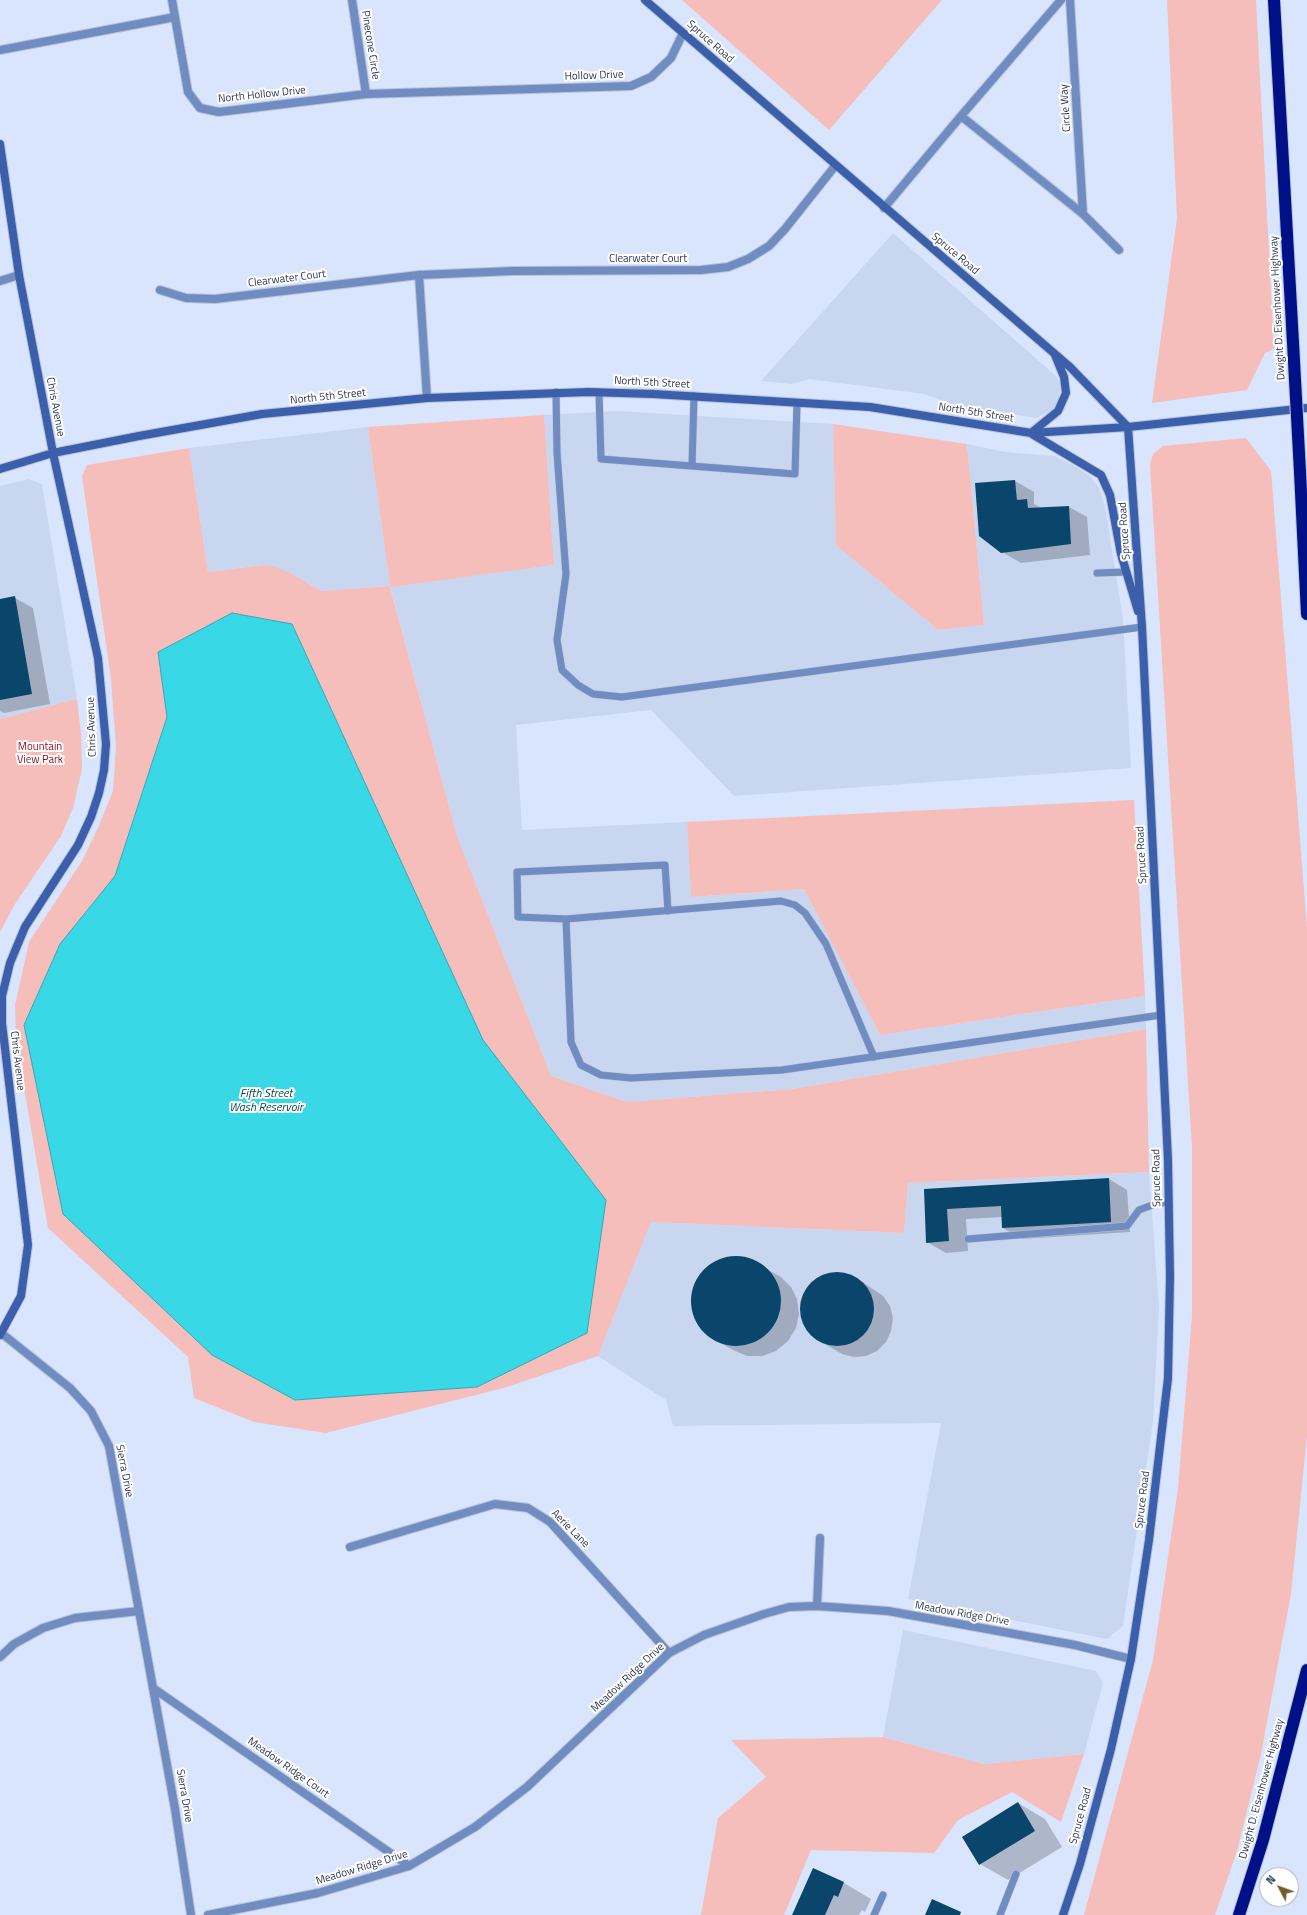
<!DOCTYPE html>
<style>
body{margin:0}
#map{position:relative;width:1307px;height:1915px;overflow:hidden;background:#d9e5fc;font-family:"Titillium Web",sans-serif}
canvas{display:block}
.north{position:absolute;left:1259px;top:1867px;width:40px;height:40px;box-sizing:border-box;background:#fff;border:1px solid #abb0b9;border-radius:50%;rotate:311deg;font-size:11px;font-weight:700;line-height:16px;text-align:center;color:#2e3950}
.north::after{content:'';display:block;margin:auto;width:14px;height:18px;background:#735c2c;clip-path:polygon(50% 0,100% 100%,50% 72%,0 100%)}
</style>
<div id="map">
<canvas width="1307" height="1915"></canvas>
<div class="north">N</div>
</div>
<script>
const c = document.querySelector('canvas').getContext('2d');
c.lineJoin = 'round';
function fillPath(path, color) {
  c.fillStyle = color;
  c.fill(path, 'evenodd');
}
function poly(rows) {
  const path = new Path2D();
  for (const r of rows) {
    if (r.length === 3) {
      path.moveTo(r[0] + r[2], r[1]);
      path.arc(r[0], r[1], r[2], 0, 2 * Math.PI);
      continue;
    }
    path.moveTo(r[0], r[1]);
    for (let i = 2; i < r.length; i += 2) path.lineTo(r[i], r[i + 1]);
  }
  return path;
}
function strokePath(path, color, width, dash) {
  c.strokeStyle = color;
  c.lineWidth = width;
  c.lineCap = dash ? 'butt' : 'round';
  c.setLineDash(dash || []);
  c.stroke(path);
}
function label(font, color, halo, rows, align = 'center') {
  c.font = font + ' "Titillium Web",sans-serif';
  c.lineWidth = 4;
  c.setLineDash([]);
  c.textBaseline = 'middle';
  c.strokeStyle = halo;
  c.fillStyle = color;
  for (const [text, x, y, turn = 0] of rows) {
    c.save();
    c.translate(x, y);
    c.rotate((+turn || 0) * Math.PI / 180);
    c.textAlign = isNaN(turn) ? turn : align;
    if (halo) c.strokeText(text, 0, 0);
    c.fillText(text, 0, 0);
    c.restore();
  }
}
fillPath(poly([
 [893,233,1056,376,1060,385,1060,392,1058,402,1052,410,1036,418,952,404,924,394,809,379,792,384,761,381],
 [616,411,833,424,836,545,938,630,984,625,967,444,1005,452,1055,456,1073,465,1090,476,1099,488,1105,506,1123,619,1131,768,734,796,651,710,516,725,522,830,687,822,691,897,804,889,880,1035,1145,996,1146,1029,792,1089,627,1102,551,1076,457,836,390,586,321,591,294,575,263,565,208,572,189,448,368,427,390,586,554,565,544,415],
 [29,479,42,484,77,699,0,719,0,486],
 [1149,1172,1159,1307,1153,1421,1123,1626,1107,1639,908,1599,941,1423,673,1426,666,1400,598,1356,651,1222,904,1233,908,1183],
 [903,1630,1096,1671,1103,1683,1084,1754,984,1764,883,1737]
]), '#c9d6ef');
fillPath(poly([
 [682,0,942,0,829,130],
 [1167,0,1256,0,1274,349,1265,353,1247,390,1152,403,1177,218],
 [544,415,554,565,390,587,457,836,551,1076,627,1102,792,1089,1146,1029,1149,1172,908,1183,904,1233,651,1222,598,1356,507,1387,326,1433,254,1422,194,1398,188,1357,48,1228,16,1041,15,1005,29,942,82,861,98,828,113,791,116,747,111,679,82,476,87,465,189,448,208,572,263,565,279,568,294,575,321,591,390,586,368,427],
 [833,424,967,444,984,625,938,630,836,545],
 [1246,438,1271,471,1307,928,1307,1435,1291,1594,1261,1754,1237,1851,1215,1915,1084,1915,1153,1660,1178,1488,1192,1316,1192,1148,1150,465,1153,454,1163,446],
 [77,699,81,734,82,769,73,808,61,836,15,904,0,932,0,719],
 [1134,800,1145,996,880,1035,804,889,691,897,687,822],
 [883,1737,984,1764,1084,1754,1061,1822,1012,1792,958,1820,934,1853,811,1850,784,1915,701,1915,718,1818,766,1777,731,1740]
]), '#f5beba');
const water = poly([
 [232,613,292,624,483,1040,606,1200,587,1333,477,1387,295,1400,212,1355,63,1214,24,1025,60,944,115,876,167,717,158,652,232,613]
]);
fillPath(water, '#38d8e6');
strokePath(water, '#35a8b9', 1);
fillPath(poly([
 [1015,481,1034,492,1034,504,1041,508,1069,507,1087,517,1090,555,1021,563,1002,552],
 [15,598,33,608,50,704,4,713,0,711,0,600],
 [1109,1179,1127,1190,1130,1232,1022,1239,1003,1228,1002,1217,966,1219,968,1251,946,1253,927,1242,925,1190],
 [736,1257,750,1260,781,1277,791,1287,797,1299,799,1314,796,1328,788,1341,776,1351,762,1356,747,1356,733,1350,713,1339,702,1330,694,1316,692,1302,694,1287,701,1275,711,1265,723,1259],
 [830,1273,843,1273,855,1277,883,1296,890,1306,893,1318,891,1331,886,1342,877,1351,866,1356,854,1357,842,1354,813,1337,806,1328,801,1318,801,1306,804,1295,810,1285,819,1278],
 [1018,1803,1045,1819,1062,1847,1008,1880,980,1864],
 [814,1870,844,1883,871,1899,865,1912,862,1910,859,1915,793,1915]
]), '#0003');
fillPath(poly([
 [1015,480,1017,500,1027,499,1028,508,1069,506,1071,544,1001,553,979,536,975,483],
 [15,596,32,694,0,700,0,599],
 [1109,1178,1111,1222,1002,1228,1001,1206,947,1209,949,1241,926,1243,924,1189],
 [736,1301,45],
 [837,1309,37],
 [1018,1802,1035,1831,979,1865,962,1837],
 [813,1868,844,1882,838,1897,834,1895,825,1915,792,1915],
 [932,1899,961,1912,960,1915,925,1915]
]), '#0a456b');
const lane = poly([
 [556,392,557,453,566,574,557,640,562,670,578,685,593,694,622,697,1142,627],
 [599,392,601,459,795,474,797,403],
 [692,466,694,396],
 [1097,573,1126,572],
 [566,919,518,917,517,872,665,865,668,911],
 [874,1057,826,944,805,913,795,905,781,901,566,919,571,1042,581,1065,601,1075,631,1078,782,1070,1161,1015],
 [968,1239,1127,1226,1139,1210,1155,1204,1168,1202],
 [874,1915,883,1895],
 [1000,1915,1016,1874]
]);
const street = poly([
 [172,0,188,92,200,108,219,112,366,94,631,86,651,77,671,58,683,33],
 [352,0,366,94],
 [1070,0,1083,214],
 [0,50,175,17],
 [961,116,1083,214,1119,250],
 [884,208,961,116,1061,0],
 [419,275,427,398],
 [0,281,19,275],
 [160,290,186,298,215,299,419,275,512,271,701,270,728,267,748,259,769,246,785,229,835,166],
 [0,1332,70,1388,91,1411,109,1446,175,1809,191,1915],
 [350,1547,495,1504,528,1508,550,1522,669,1653],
 [817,1606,820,1538],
 [0,1657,14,1644,43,1628,75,1618,139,1611],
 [153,1688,409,1866],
 [208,1915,318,1893,409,1866,475,1827,527,1787,669,1653,704,1635,764,1614,789,1607,817,1606,888,1611,1075,1645,1131,1659]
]);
const secondary = poly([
 [645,0,1070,367,1128,427,1142,627,1168,1160,1170,1277,1168,1378,1149,1540,1131,1659,1111,1749,1080,1864,1063,1915],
 [0,144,19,275,53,453,98,658,106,744,104,770,99,793,91,817,78,845,25,927,10,963,2,996,2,1023,28,1245,21,1296,0,1335],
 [1031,433,1058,411,1066,393,1064,377,1055,355],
 [1032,434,1101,475,1110,495,1121,554,1138,611],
 [0,469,53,453,139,436,262,414,427,398,588,392,653,394,870,407,1031,433,1128,427,1307,408]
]);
const highway = poly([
 [1274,0,1293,343],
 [1300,472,1307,614],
 [1239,1915,1263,1840,1307,1670]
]);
strokePath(lane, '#b7c3da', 8);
strokePath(street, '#b7c3da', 10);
strokePath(secondary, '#b7c3da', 10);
strokePath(highway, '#b7c3da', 14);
strokePath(lane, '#718cc0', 7);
strokePath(street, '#718cc0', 8);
strokePath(secondary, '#3b5faa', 8);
strokePath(highway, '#018', 12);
const highwayBridge = poly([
 [1293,343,1300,472]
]);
strokePath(highwayBridge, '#b7c3da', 14, []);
strokePath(highwayBridge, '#018', 12);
label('11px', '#2e3950', '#fff', [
 ["Spruce Road",710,42,41],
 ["Pinecone Circle",370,45,81],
 ["Hollow Drive",594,76,-2],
 ["North Hollow Drive",262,95,-6],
 ["Circle Way",1066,108,-94],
 ["Spruce Road",955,254,40],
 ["Clearwater Court",648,259],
 ["Clearwater Court",287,279,-7],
 ["Dwight D. Eisenhower Highway",1278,308,-93],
 ["North 5th Street",652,383,3],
 ["North 5th Street",328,397,-6],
 ["Chris Avenue",55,407,79],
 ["North 5th Street",976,413,9],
 ["Spruce Road",1125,531,-94],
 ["Chris Avenue",92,727,-92],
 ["Spruce Road",1142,855,-93],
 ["Chris Avenue",17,1061,83],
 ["Spruce Road",1157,1178,-91],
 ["Sierra Drive",124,1471,79],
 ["Spruce Road",1143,1500,-83],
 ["Aerie Lane",570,1529,45],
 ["Meadow Ridge Drive",962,1614,10],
 ["Meadow Ridge Drive",628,1678,-43],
 ["Meadow Ridge Court",288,1768,35],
 ["Dwight D. Eisenhower Highway",1262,1789,-75],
 ["Sierra Drive",184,1796,80],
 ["Spruce Road",1081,1816,-75],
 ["Meadow Ridge Drive",362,1868,-17]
]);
label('11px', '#8e101d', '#fff', [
 ["Mountain",40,747],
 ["View Park",40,760]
]);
label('italic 12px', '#024a4f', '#fff', [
 ["Fifth Street",266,1094],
 ["Wash Reservoir",266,1108]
]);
</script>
